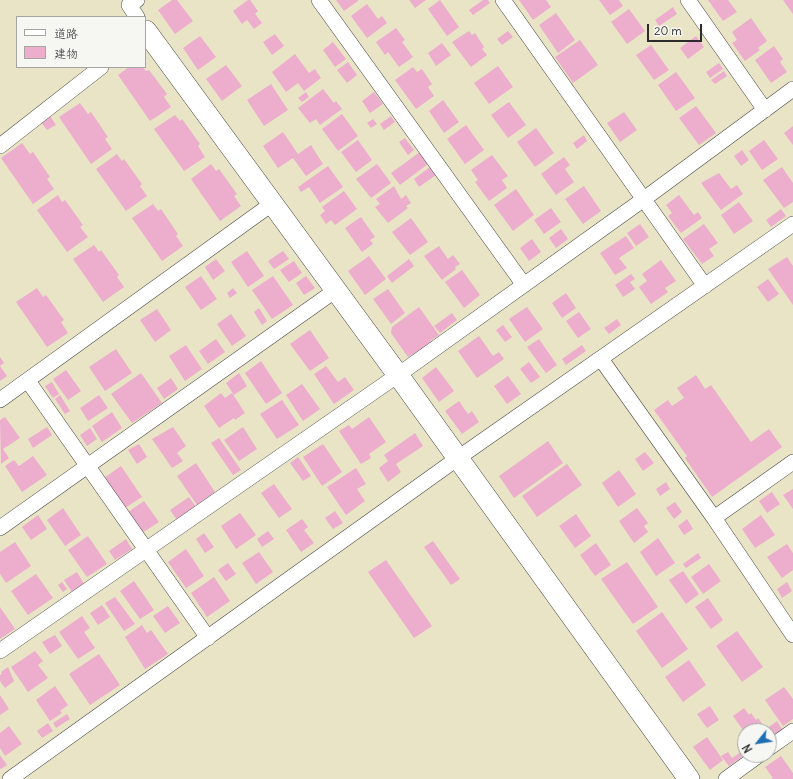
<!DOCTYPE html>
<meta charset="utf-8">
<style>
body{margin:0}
#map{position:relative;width:793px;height:779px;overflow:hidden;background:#e9e4c6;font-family:Delius,"Klee One",sans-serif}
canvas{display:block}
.legend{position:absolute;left:16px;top:16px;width:130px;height:52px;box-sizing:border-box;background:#f6f6f2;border:1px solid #a5a5a2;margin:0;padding:5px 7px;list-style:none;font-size:12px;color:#2b2b2b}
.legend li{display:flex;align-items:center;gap:8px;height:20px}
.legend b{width:20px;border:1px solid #a5a5a2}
.north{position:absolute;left:737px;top:723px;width:40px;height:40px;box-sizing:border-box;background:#f6f6f2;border:1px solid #a5a5a2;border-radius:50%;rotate:240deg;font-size:11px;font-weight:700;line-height:16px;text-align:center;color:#2b2b2b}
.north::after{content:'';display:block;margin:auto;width:14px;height:18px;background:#1f6fb2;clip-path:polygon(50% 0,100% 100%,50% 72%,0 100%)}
.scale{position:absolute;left:647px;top:24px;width:55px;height:18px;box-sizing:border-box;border:2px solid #2b2b2b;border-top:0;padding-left:5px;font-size:12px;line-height:14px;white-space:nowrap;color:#2b2b2b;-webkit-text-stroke:3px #f6f6f2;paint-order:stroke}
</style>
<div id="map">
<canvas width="793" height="779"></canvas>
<ul class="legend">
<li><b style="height:5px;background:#fff"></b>道路</li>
<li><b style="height:11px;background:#ecaecc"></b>建物</li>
</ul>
<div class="north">N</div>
<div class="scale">20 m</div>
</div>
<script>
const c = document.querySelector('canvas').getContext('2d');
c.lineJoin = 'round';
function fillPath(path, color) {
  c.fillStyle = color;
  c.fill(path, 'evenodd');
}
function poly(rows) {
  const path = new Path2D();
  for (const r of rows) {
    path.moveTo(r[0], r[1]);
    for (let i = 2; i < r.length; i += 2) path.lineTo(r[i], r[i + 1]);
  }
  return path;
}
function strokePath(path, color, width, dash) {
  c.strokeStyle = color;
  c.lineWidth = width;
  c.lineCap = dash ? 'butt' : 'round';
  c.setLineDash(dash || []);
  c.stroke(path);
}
fillPath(poly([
 [172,0,177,0,193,21,175,34,158,10],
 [248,0,250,0,258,11,255,14,262,23,254,29,247,20,242,24,233,11],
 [336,0,358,0,358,1,344,11],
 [409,0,426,0,415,8],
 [440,0,459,27,447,36,428,9],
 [483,0,488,0,490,3,473,15,469,10],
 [519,0,546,0,551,7,533,20],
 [599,0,619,0,623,6,610,15],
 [708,0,728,0,737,12,723,21],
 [783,0,793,0,793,14],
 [367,4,378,19,382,16,387,23,367,38,351,16],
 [673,7,677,14,659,26,655,20],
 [629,9,645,31,627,44,611,22],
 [556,13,575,40,558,53,539,25],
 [751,18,767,41,758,48,760,50,745,61,732,43,737,40,732,32],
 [396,28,405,40,402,42,413,57,399,67,388,52,385,55,376,42],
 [469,31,472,35,475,33,484,47,482,49,487,55,471,67,452,42],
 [508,31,513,37,502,45,497,39],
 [275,34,284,46,272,55,263,42],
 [200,36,216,57,198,70,183,48],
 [696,36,704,47,688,59,680,48],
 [580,40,598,65,573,83,555,57],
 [333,42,346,59,335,67,323,50],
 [442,43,451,55,436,66,428,53],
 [651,45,669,70,654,80,636,55],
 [774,46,783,59,780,62,787,72,771,83,755,60],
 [295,54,309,73,315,69,321,78,304,91,298,83,286,92,272,72],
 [348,62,357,75,347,83,337,70],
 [719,63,723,69,710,78,706,72],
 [226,65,242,86,222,101,206,79],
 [498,66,513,87,489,104,474,83],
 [129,67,143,67,146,71,149,70,167,94,164,97,171,107,150,121,118,75],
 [413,67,417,72,422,69,432,84,428,87,434,96,416,109,395,80],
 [724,71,727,76,715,84,711,80],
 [676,72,695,98,676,111,658,85],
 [271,84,288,110,264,126,247,100],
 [323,89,334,103,336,101,342,109,320,125,316,119,310,123,298,108],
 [306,92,309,97,302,102,298,98],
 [374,92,383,104,370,113,362,101],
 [443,100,459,122,444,133,429,111],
 [509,102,526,125,508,138,491,115],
 [80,103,88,114,91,112,108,137,105,139,112,149,91,164,59,117],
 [696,106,716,133,699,145,679,118],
 [624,112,637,130,620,142,607,123],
 [342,114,358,136,338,151,322,129],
 [175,115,180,121,182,119,200,144,198,146,205,157,184,171,154,129],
 [50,116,56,125,47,130,41,122],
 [391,116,395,122,384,130,380,124],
 [373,119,377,124,371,128,367,123],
 [466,125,484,150,465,164,447,139],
 [793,126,793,145,784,133],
 [536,128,554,153,535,167,517,142],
 [283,132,298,154,311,145,323,164,306,176,293,158,278,168,263,146],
 [584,135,587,141,577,149,573,143],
 [405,138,414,150,408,155,399,142],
 [358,140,372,160,356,172,341,152],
 [764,140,778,159,762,170,749,151],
 [22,143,30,154,33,152,50,177,47,179,54,189,33,204,1,158],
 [742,150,749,160,741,166,734,156],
 [420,152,428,164,400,185,391,173],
 [117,154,122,161,124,159,142,184,140,186,147,196,126,211,96,169],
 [492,155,508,176,502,180,507,188,489,201,475,182,478,180,471,170],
 [564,157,570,165,565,169,574,182,556,195,541,174],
 [211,164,216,171,219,169,237,194,234,196,241,206,220,221,191,179],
 [377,164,391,183,371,198,356,179],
 [328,166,343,187,320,203,309,187,301,192,298,187],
 [430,167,436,175,419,187,414,179],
 [782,167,793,183,793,202,784,208,763,180],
 [719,173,731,189,737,185,743,194,721,210,701,183],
 [394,186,401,199,406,195,411,203,406,206,408,208,388,223,375,207,380,204,376,199],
 [584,186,601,211,583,224,565,199],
 [516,189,534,215,513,231,494,205],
 [344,191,357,209,335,225,331,220,326,224,320,215,325,211,322,207],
 [58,195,62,202,65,200,83,225,80,227,88,237,67,252,37,210],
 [679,195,694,215,698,212,702,218,681,233,668,216,672,213,666,205],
 [739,202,753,221,734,234,721,215],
 [153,204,158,211,161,209,178,234,176,236,183,246,162,261,132,218],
 [551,208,561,222,544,234,534,220],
 [781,209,786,216,771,227,766,220],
 [361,217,375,237,370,240,373,244,362,252,345,228],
 [411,218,428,242,410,255,392,232],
 [640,224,649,237,636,246,627,233],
 [704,224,718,243,709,249,714,256,702,264,683,239],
 [561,229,568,239,556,248,549,238],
 [626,236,634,248,619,258,627,268,615,275,600,253],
 [532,239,541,252,529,261,520,248],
 [94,245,99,252,101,250,119,275,117,277,124,287,103,302,73,259],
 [439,246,448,259,453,255,460,264,455,267,456,269,442,280,424,256],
 [247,251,264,276,248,287,231,262],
 [283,251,289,259,274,269,268,261],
 [369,256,386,279,365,295,348,271],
 [787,257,793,266,793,305,768,269],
 [216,259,225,271,213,280,205,267],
 [409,259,414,266,392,283,387,276],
 [661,260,676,281,665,288,668,292,651,304,639,287,647,281,642,274],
 [294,261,302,273,289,282,280,270],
 [462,270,480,295,464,308,445,282],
 [631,274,635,279,630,282,635,289,623,297,615,285],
 [201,276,217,299,201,310,185,287],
 [273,276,293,305,272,319,252,290],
 [306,276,315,288,304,295,296,283],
 [768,279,779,294,768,302,757,287],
 [37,288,43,297,46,295,64,320,61,322,68,333,47,347,16,302],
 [233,288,237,293,230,298,227,293],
 [388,289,405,313,391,324,373,299],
 [566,293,576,308,562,318,552,303],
 [419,307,439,335,430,341,432,343,414,356,413,354,408,357,391,333,392,327],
 [527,307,543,329,525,342,509,319],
 [259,308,267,321,262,325,254,312],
 [157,309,171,330,155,342,140,320],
 [579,312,591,329,578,338,566,321],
 [452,313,457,320,440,333,434,326],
 [231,314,246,336,232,346,217,324],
 [617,319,621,325,609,334,604,328],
 [503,325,512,337,505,342,496,330],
 [310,330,329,358,310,371,290,344],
 [479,336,493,356,499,352,504,359,477,378,458,351],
 [216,339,225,352,208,364,199,351],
 [539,339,557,365,546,373,527,347],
 [186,345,202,369,185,381,169,356],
 [582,345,586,351,566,365,562,359],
 [116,349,132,373,105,391,89,367],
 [0,357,4,363,0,366,7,376,0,381],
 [261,361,282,393,266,404,245,373],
 [529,362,540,377,531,383,520,369],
 [326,366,338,382,345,377,354,390,334,404,314,374],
 [436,367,454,391,439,402,422,378],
 [66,370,81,391,68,400,53,379],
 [141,373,162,403,132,423,111,394],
 [239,373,247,386,234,395,226,383],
 [696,375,705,389,711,385,751,442,769,429,782,447,712,497,685,458,687,456,654,410,668,400,672,406,684,398,677,388],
 [508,376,521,394,507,404,494,386],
 [171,378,178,389,164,399,157,388],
 [52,382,59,394,53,398,45,386],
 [302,384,320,409,303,421,286,395],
 [221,393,225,398,232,393,245,413,235,420,234,418,219,428,204,406],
 [60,395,70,411,65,414,55,399],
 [99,395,108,408,88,421,80,408],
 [282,400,299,425,277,439,260,414],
 [459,401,468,414,472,411,479,422,462,434,445,411],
 [112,412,122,428,102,442,92,426],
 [5,417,20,438,3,449,9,458,1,464,0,420],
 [369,417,386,442,369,454,371,458,361,464,339,431,349,425,352,429],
 [47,427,52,435,33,448,28,439],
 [173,427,186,446,177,453,183,461,172,468,152,439],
 [243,427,257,449,239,461,224,440],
 [90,428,97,439,87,446,80,435],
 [415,433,423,446,396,464,401,472,388,482,379,468,388,461,384,455],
 [219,438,241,470,233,475,211,443],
 [548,441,563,463,514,498,499,476],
 [139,444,147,457,137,464,128,450],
 [323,444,342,472,322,486,303,457],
 [645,452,654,463,643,471,635,459],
 [33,456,47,475,22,492,5,466,14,460,19,466],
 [298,457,311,476,303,481,290,463],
 [196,463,215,492,197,505,177,476],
 [567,464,582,485,537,517,522,496],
 [121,466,142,497,125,508,104,478],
 [356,468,366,484,357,489,365,501,346,515,327,487],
 [619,470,636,494,618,507,602,483],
 [666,482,670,489,660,496,656,489],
 [274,484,292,509,279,518,261,493],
 [793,489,793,509,783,495],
 [772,492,780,504,767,513,759,501],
 [189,497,196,507,177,520,170,510],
 [144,501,159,522,142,533,128,512],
 [675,502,682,512,674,519,666,508],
 [63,508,81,535,65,546,47,520],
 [637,508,648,523,644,526,648,532,634,543,619,521],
 [335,511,343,523,333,529,325,518],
 [240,513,256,535,236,549,221,526],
 [576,514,591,536,575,548,559,526],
 [38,515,47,529,31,540,22,527],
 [761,515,775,535,755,548,742,529],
 [302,519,308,527,304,530,314,543,301,552,286,530],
 [687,519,693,529,684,535,678,526],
 [268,531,274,539,262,547,257,539],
 [204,533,214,547,205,553,196,539],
 [88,536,107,564,87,577,68,550],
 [658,538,675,563,656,576,640,552],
 [126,539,132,549,115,560,109,551],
 [433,541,460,579,451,585,424,547],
 [15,542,31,566,6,583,0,574,0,552],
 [596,543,611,565,595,576,580,555],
 [787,544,793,553,793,570,782,578,767,557],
 [186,549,204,576,186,588,168,562],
 [259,552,273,572,256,584,242,563],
 [698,553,701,558,686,568,683,564],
 [386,560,432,626,414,638,368,572],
 [627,562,658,607,633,624,601,579],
 [228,563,236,574,226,581,218,570],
 [709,564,721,581,703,594,691,577],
 [683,571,699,594,686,604,669,580],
 [77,572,84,584,72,592,64,580],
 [36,574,53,598,28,615,11,591],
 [214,577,230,601,207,617,191,593],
 [134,581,154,610,140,619,120,591],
 [62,582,67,589,63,592,58,585],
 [787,582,792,591,782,598,777,589],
 [115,597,135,624,124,631,105,603],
 [708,598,723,620,711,629,695,607],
 [102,605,110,617,98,625,90,613],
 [168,606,180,623,165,633,153,616],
 [0,607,15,629,0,639],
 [662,612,688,649,662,668,636,631],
 [82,616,90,628,84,632,95,648,78,659,59,632],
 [142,625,147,633,151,630,168,654,145,669,125,637],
 [737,631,763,667,742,682,716,646],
 [55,635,62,646,50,654,42,642],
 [35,651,43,661,38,665,48,678,28,692,11,667],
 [99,654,120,685,90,705,69,674],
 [689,660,706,685,683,702,665,677],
 [8,667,14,681,5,688,0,681,0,675,2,674,1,672],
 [55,686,68,705,60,711,62,713,50,721,36,700],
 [784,687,793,699,793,719,783,726,765,700],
 [0,695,9,709,0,715],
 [710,706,719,720,707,728,697,714],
 [744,708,749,715,751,713,756,720,758,718,766,729,777,721,785,734,773,742,769,736,769,731,745,731,745,733,733,716],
 [67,714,70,719,56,728,53,723],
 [48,723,53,731,42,738,37,731],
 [9,726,22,744,5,756,0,748,0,733],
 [707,737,723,760,710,770,693,747],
 [728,752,732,758,741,752,743,756,729,766,721,756],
 [0,755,7,765,1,769,0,768],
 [781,756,793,773,793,779,771,779,773,778,765,767]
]), '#ecaecc');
const street = poly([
 [137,0,129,5,137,17],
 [319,0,524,285],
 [503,0,705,286],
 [688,0,765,110],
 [0,146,101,67],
 [601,359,714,518],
 [28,381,208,638],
 [0,400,273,203],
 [793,462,714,518,793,635],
 [0,528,336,290],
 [0,651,398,375,644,199,793,89],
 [769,748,793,731],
 [10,779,458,458,793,224],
 [726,779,759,755]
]);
const secondary = poly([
 [146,31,398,375,689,779]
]);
strokePath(street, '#484742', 16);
strokePath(secondary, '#484742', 22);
strokePath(street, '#fff', 15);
strokePath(secondary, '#fff', 21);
</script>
